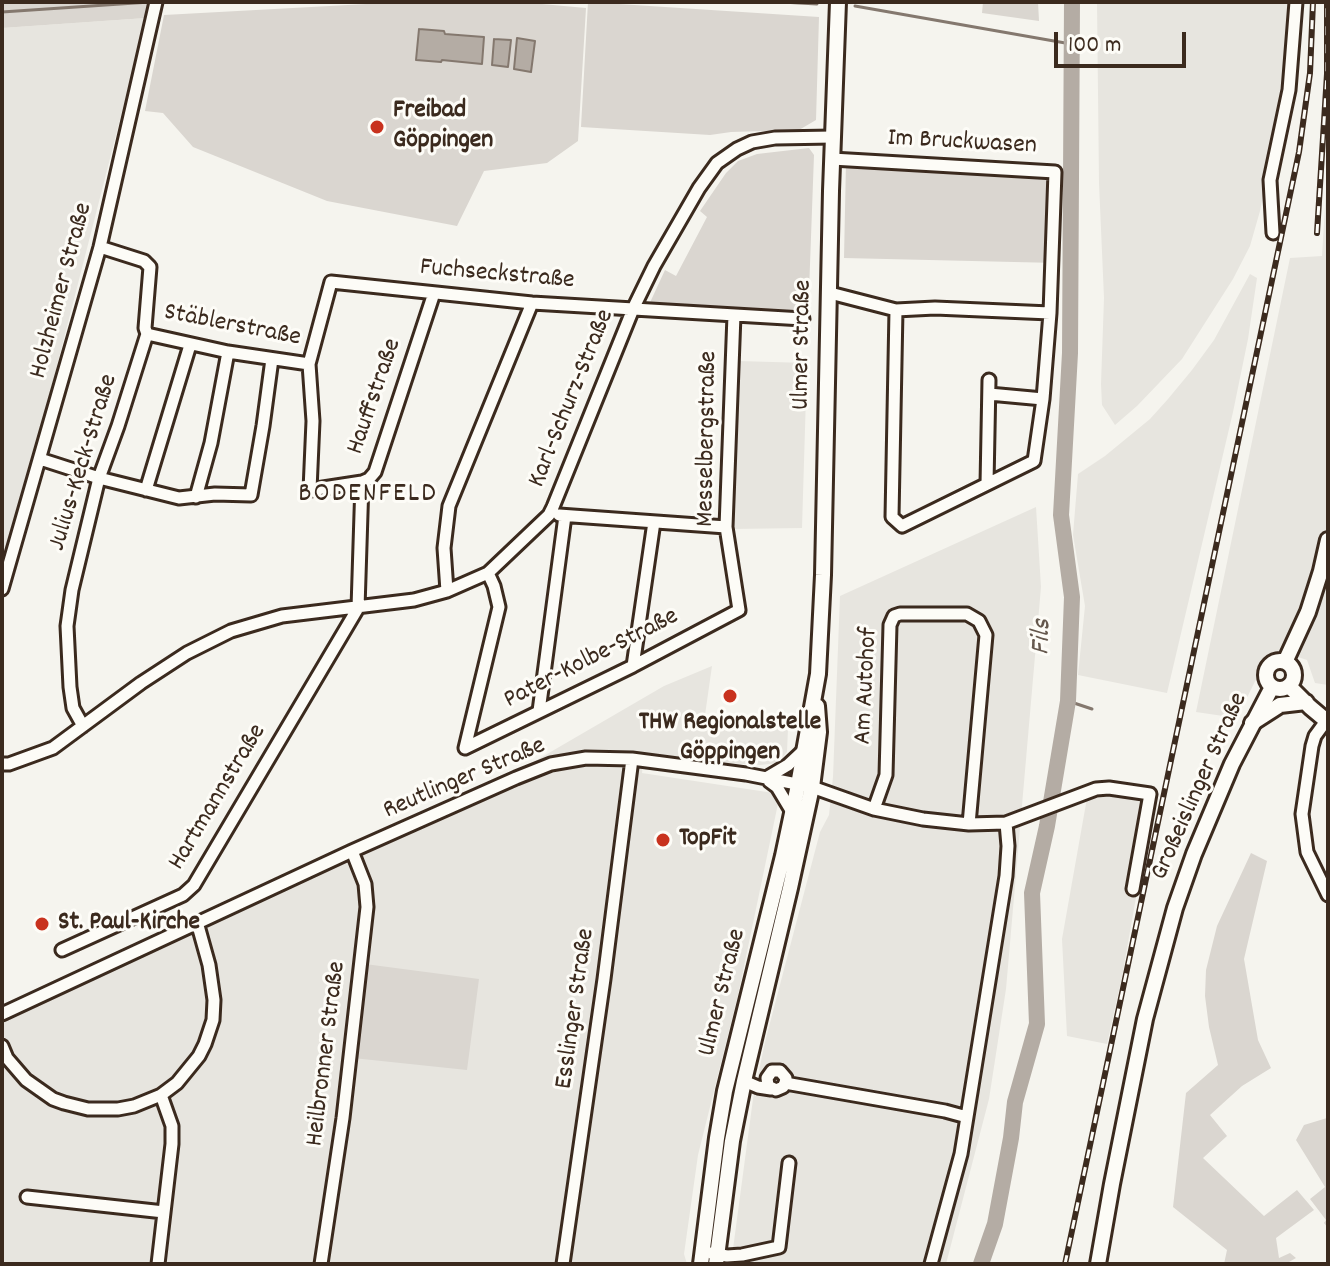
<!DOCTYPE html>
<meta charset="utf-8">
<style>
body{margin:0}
#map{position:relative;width:1330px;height:1266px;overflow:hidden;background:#f5f4ee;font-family:Dekko,sans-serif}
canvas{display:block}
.frame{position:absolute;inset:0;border:4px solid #3b2a1e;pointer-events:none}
.scale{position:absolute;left:1054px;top:32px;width:132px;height:36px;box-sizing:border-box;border:4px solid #3b2a1e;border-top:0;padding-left:10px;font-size:24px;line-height:28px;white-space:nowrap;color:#3b2a1e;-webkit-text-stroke:6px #fdfcf7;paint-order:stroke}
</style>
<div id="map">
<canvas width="1330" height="1266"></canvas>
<div class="frame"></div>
<div class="scale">100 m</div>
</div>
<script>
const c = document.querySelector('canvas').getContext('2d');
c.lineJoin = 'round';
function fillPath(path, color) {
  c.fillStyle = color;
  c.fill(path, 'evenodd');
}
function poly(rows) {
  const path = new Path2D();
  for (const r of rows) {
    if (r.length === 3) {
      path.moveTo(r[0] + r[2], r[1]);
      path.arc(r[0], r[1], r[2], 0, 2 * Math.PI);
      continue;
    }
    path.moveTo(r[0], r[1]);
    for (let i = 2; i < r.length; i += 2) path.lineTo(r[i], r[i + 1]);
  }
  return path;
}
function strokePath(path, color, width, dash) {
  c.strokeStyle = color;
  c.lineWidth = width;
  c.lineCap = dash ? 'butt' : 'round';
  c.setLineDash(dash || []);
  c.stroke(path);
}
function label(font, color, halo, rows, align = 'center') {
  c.font = font + ' Dekko,sans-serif';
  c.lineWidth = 6;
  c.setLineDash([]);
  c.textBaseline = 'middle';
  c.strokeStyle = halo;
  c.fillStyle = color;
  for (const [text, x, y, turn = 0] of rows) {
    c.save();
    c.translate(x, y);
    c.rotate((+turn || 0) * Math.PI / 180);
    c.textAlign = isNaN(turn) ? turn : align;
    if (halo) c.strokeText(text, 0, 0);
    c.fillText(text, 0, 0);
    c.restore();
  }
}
fillPath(poly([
 [1097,2,1292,2,1286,67,1274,141,1260,211,1250,246,1233,279,1182,359,1137,406,1115,425,1102,405,1101,384,1104,298,1099,183],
 [146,18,31,467,2,574,2,28],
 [1328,156,1328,685,1315,683,1307,660,1280,651,1270,657,1264,663,1237,718,1196,712,1290,258,1322,256],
 [1250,274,1257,278,1248,339,1233,412,1167,693,1078,675,1085,606,1073,535,1078,474,1105,456,1150,419,1168,399,1192,370,1214,340],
 [738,361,807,363,802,528,732,529],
 [1036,507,1041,587,1006,989,989,1099,946,1264,790,1264,766,1262,765,1264,731,1264,753,1099,765,1042,820,832,829,815,833,777,840,596],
 [712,666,705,715,788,728,787,752,778,763,760,765,711,762,644,754,642,773,780,794,738,995,698,1155,684,1254,687,1264,2,1264,2,1016,194,918,349,846,511,775,664,686],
 [1106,794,1153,801,1122,977,1107,1044,1067,1036,1062,939,1087,798]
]), '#e7e5df');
fillPath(poly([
 [2,2,149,2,146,18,2,28],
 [403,2,520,2,586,8,578,141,547,163,484,171,457,226,327,201,193,147,163,113,145,111,164,15],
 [588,2,819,17,816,120,799,130,731,132,710,135,581,127],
 [983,2,1038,2,1039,21,982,13],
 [809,148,814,155,808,319,647,309,665,270,676,276,707,217,700,211,726,173,738,161,757,154],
 [846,162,1058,174,1057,263,844,258],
 [1251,853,1267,861,1244,959,1258,1040,1271,1068,1242,1086,1210,1115,1227,1136,1203,1158,1264,1216,1297,1190,1314,1210,1276,1238,1279,1258,1290,1253,1296,1258,1289,1262,1289,1264,1224,1264,1227,1250,1173,1207,1186,1093,1218,1065,1209,1027,1205,996,1206,970,1217,926],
 [365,964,479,979,467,1070,353,1058],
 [1327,1118,1328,1120,1328,1228,1324,1223,1326,1220,1310,1199,1325,1187,1296,1140,1304,1125]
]), '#dad6d0');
const water = poly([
 [419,29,444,31,445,34,484,37,482,64,442,60,441,62,416,60,419,29],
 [517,38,535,41,531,72,514,69,517,38],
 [494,39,511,40,508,67,492,65,494,39]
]);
fillPath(water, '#b4aca4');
strokePath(water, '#84786e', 2);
strokePath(poly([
 [782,2,817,4],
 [855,6,1071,44],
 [2,12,150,2],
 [1068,701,1092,709]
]), '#84786e', 3);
strokePath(poly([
 [981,1264,995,1224,1011,1138,1015,1102,1037,1024,1032,893,1047,826,1068,701,1072,597,1061,515,1070,353,1072,2]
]), '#b4aca4', 16);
const minor = poly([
 [832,159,1055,172,1050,313,1043,399,1034,461,902,526,892,517,896,310],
 [1273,233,1270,180,1289,90,1296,2],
 [434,293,375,472,369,479,362,482,310,490,313,421,309,364,331,282,532,303,803,319],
 [830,293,896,310,935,308,1050,313],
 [147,334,228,352,309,364],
 [989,394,1043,399],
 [40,459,99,478,179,498,215,494,251,495,263,426,272,359],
 [987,484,989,380],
 [146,490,190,345],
 [196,497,211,443,228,352],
 [559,515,726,527],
 [2,589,100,247,156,2],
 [447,591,444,548,449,506,532,303],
 [633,666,654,522],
 [539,711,565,516],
 [1326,721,1315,736,1312,746,1302,814,1307,852,1328,895],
 [83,726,73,708,70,687,67,626,72,590,99,478,118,426,147,334,145,328,150,267,144,261,100,247],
 [465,748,633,666,739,610,726,527,734,315],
 [465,748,499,607,494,586,488,573],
 [2,764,9,764,53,748,141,683,187,653,231,631,282,616,414,600,447,591,488,573,549,515,553,507,633,309,654,266,699,188,717,163,737,149,752,142,775,138,833,137],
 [766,778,788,765,804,750],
 [769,781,777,787,792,812],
 [874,809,886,775,890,625,894,616,900,614,967,614,979,621,986,635,969,824],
 [62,950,183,895,194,885,358,608,362,482],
 [2,1014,352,851,516,778,551,764,586,758,632,759,746,774,812,787,874,809,923,819,969,824,1006,823,1096,789,1109,788,1150,794,1133,889],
 [2,1046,7,1058,26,1080,53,1099,64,1103,88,1109,118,1109,134,1106,161,1095,177,1083,199,1056,205,1044,213,1020,214,1000,209,965,197,922],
 [744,1081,758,1087,771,1089],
 [785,1083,786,1078,780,1071,772,1071,767,1078,768,1086,776,1090,783,1087,785,1083,945,1111,967,1117],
 [27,1197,164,1212],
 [711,1253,727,1256,742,1255,779,1247,789,1163],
 [158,1264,172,1144,172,1126,161,1095],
 [321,1264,343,1118,367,907,365,884,352,851],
 [563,1264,604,979,632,759],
 [931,1264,961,1154,967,1117,1006,876,1008,846,1006,823]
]);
const tertiary = poly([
 [1289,686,1310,707,1328,722],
 [1252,723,1280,705,1306,702]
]);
const secondary = poly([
 [1280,675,14],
 [1285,662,1308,612,1321,571,1328,540],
 [701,1264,717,1138,725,1091,783,856,798,785,818,674,823,575,831,191,838,2],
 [716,1264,732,1141,744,1081,790,888,812,787,819,732,817,706],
 [1098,1264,1112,1184,1145,1019,1175,908,1194,854,1232,764,1272,687]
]);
strokePath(minor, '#3b2a1e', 17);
strokePath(tertiary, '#3b2a1e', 20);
strokePath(secondary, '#3b2a1e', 20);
strokePath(minor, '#fdfcf7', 11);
strokePath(tertiary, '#fdfcf7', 14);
strokePath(secondary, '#fdfcf7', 14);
const rail = poly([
 [1317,233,1327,74,1327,2],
 [1065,1264,1299,152,1310,73,1313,2]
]);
strokePath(rail, '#3b2a1e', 6);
strokePath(rail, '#fdfcf7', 3, [9]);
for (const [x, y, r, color] of [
 [377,127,8,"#c8321e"],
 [730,696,8,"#c8321e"],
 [663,840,8,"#c8321e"],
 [42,924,8,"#c8321e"]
]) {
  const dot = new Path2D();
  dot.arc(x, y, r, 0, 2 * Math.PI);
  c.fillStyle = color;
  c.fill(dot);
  strokePath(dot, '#fdfcf7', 3);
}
label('bold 26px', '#3b2a1e', '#fdfcf7', [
 ["Freibad",393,112],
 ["Göppingen",393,142],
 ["THW Regionalstelle",730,724,"center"],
 ["Göppingen",730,754,"center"],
 ["TopFit",679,840],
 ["St. Paul-Kirche",58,924]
], 'left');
label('26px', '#3b2a1e', '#fdfcf7', [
 ["Im Bruckwasen",962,144,3],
 ["Fuchseckstraße",497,276,5],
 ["Holzheimer Straße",63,291,-75],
 ["Stäblerstraße",232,327,11],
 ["Ulmer Straße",804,345,-89],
 ["Hauffstraße",376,397,-71],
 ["Karl-Schurz-Straße",573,399,-68],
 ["Messelbergstraße",709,439,-89],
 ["Julius-Keck-Straße",85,463,-73],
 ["Pater-Kolbe-Straße",592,660,-27],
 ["Am Autohof",868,686,-87],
 ["Reutlinger Straße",465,780,-23],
 ["Großeislinger Straße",1201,787,-66],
 ["Hartmannstraße",219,798,-59],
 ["Ulmer Straße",724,993,-76],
 ["Esslinger Straße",577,1009,-82],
 ["Heilbronner Straße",328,1054,-83]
]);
c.letterSpacing = '2px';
label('28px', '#3b2a1e', '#fdfcf7', [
 ["BODENFELD",368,496]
]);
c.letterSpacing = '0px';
label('italic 28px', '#65584d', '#fdfcf7', [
 ["Fils",1044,637,-88]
]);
</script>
